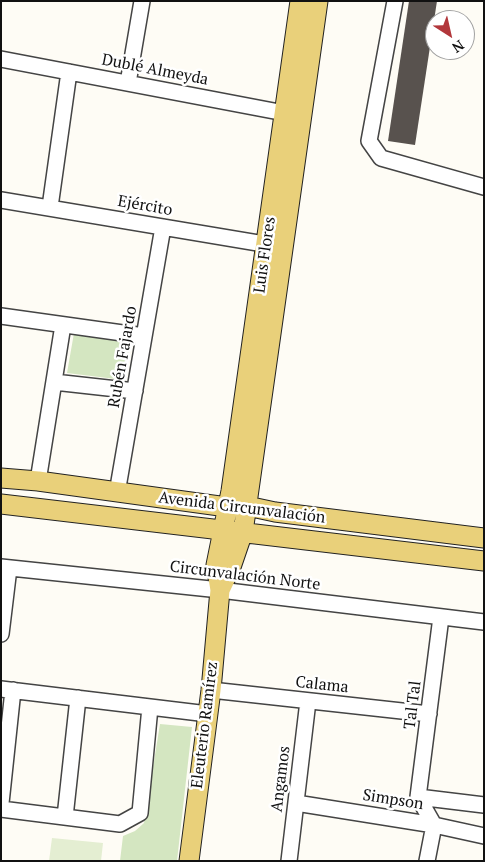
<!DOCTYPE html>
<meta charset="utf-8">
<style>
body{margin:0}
#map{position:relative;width:485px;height:862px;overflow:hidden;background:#fefcf5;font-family:"PT Serif",serif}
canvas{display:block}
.frame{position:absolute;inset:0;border:2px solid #111;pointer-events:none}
.north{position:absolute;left:425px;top:10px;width:50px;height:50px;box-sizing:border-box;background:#fff;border:1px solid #a0a0a0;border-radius:50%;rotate:145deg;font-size:14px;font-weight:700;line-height:20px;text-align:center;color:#111}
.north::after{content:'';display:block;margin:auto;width:18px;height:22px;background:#b2373b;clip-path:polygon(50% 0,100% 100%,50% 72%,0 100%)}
</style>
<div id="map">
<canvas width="485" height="862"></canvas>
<div class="frame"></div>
<div class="north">N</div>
</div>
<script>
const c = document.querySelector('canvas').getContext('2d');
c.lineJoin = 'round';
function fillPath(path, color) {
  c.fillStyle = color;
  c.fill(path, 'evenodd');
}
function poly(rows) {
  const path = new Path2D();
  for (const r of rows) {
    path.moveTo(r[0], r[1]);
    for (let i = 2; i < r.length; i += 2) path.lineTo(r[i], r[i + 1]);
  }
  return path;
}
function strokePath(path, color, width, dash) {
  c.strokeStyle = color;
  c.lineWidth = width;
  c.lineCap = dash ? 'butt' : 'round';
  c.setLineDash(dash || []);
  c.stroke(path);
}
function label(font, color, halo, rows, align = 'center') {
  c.font = font + ' "PT Serif",serif';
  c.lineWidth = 5;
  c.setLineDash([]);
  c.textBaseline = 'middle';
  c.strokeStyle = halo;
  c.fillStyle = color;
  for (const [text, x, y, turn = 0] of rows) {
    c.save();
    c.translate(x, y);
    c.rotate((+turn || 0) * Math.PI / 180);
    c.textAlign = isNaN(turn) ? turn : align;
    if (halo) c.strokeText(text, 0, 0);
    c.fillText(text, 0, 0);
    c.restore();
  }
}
fillPath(poly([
 [74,333,131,339,124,380,67,373],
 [160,724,192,727,177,861,120,861,123,836,135,831,144,823]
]), '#d4e6c1');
fillPath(poly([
 [52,838,103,843,101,861,49,861]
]), '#e4eed2');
fillPath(poly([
 [409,1,437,1,415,145,388,141]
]), '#58524e');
const minor = poly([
 [395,1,369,141,381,158,484,187],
 [1,59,295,115],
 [128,83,142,1],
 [1,200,276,246],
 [50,207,69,72],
 [1,316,144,336],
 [54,382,135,391],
 [38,481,63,325],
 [117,493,163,227],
 [1,567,220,590,484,622],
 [1,634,9,568],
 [1,689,208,714],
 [211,690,429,714],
 [418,797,441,617],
 [418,797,434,825,427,861],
 [418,797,484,805],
 [1,803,13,690],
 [296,803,434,825,484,836],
 [1,809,120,824,140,813,150,707],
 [65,817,78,698],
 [289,861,308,701]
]);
const major = poly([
 [1,478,38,481,227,507,247,506,275,512,484,538],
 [1,504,484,561],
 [220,590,231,567,243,532,318,1],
 [189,861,211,690,220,590,216,565,231,491,300,1]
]);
strokePath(minor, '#444', 18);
strokePath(major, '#222', 21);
strokePath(minor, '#fff', 15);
strokePath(major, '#e9d07a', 19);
label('16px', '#111', '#fff', [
 ["Dublé Almeyda",155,70,11],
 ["Ejército",145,206,10],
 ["Luis Flores",265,255,-82],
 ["Rubén Fajardo",123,357,-80],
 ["Avenida Circunvalación",242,508,7],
 ["Circunvalación Norte",245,576,7],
 ["Calama",322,685,6],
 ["Tal Tal",413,705,-83],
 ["Eleuterio Ramírez",205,725,-83],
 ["Angamos",281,779,-83],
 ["Simpson",393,800,9]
]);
</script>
